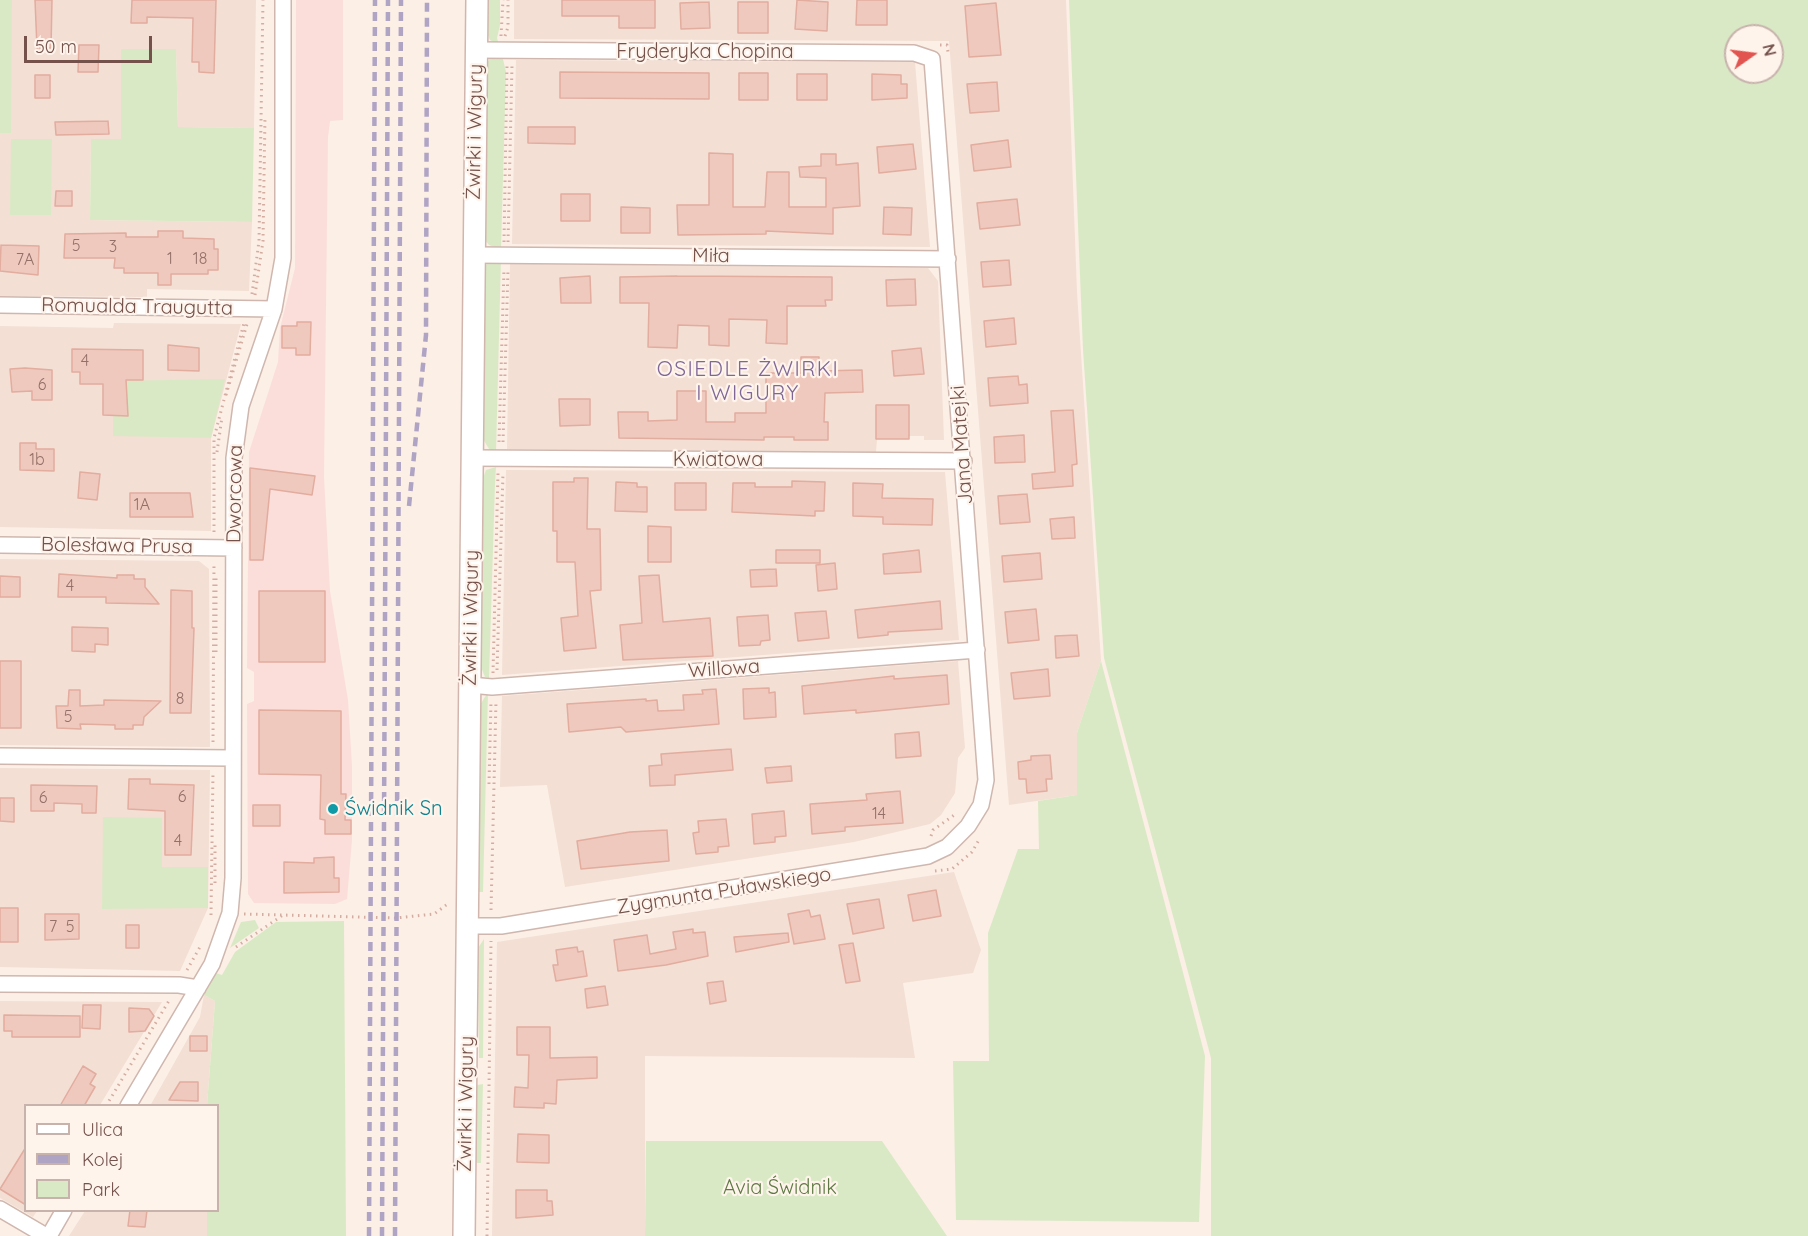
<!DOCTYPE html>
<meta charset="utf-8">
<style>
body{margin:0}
#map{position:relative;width:1808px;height:1236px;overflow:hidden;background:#fcefe6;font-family:Quicksand,sans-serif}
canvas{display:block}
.legend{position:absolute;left:24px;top:1104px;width:195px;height:108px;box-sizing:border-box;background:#fef4ec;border:2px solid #c7b3ac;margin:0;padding:8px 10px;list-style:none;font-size:18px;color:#74524b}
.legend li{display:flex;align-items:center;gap:12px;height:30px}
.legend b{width:30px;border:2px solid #c7b3ac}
.north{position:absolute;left:1724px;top:24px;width:60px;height:60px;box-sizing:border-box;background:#fef4ec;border:2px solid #c7b3ac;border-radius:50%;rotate:76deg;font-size:16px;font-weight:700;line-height:24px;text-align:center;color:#74524b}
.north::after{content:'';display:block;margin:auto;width:21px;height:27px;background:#e1544f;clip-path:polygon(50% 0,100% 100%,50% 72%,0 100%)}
.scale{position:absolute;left:24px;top:36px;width:128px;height:27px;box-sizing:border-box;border:3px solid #74524b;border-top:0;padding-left:8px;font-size:18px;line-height:21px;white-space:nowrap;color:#74524b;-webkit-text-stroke:4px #fef4ec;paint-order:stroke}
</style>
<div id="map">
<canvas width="1808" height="1236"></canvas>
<ul class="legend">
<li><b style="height:8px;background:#fff"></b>Ulica</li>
<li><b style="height:8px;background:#b0a4c5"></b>Kolej</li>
<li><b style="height:16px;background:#dae9c5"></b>Park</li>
</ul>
<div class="north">N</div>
<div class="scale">50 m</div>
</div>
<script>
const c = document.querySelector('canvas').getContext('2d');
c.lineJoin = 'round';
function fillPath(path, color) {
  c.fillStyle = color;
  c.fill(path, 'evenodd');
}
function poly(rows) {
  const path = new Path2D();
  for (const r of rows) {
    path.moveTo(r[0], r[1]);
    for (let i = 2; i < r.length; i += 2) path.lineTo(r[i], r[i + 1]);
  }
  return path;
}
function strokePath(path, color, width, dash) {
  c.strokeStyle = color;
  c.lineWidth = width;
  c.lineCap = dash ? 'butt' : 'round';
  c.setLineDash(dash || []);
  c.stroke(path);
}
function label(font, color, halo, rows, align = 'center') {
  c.font = font + ' Quicksand,sans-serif';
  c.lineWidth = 4.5;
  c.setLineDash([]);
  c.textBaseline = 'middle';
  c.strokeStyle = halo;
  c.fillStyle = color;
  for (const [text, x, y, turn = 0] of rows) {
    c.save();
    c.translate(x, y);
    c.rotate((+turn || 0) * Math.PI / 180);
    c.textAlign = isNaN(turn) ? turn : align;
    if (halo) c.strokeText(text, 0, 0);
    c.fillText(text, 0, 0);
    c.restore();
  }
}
fillPath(poly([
 [0,0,256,0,254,128,178,127,176,50,122,49,121,140,91,140,90,220,252,222,249,291,147,289,147,297,0,296],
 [514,0,1066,0,1077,292,1101,661,1077,733,1077,795,1009,805,949,41,514,39],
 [516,60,915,62,930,247,512,244],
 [510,264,928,268,938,281,944,440,924,440,924,436,909,436,909,439,877,439,876,452,507,449],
 [114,323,241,324,211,438,211,531,0,527,0,326,113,328],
 [506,470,945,472,959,640,502,675],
 [0,559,199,561,209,569,210,747,0,745],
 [958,661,965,748,958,758,955,793,941,815,930,824,854,842,565,887,547,785,500,787,502,696],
 [0,768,210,770,208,908,180,971,0,967],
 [954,872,981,950,973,973,903,983,915,1058,645,1056,645,1236,492,1236,497,942],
 [204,995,215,1001,207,1105,150,1106,200,1017],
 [0,1001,162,1002,100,1105,26,1106,26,1210,37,1211,33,1217,0,1198],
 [85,1211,207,1211,207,1236,69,1236]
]), '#f3dfd4');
fillPath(poly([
 [296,0,343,0,343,120,330,121,328,137,324,477,330,591,348,700,352,766,352,840,347,899,335,904,254,903,248,894,247,704,254,701,254,672,247,668,249,452,278,362,280,328,295,268]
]), '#fbdeda');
fillPath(poly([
 [0,0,12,0,11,133,0,133],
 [486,0,500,0,500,25,497,38,499,45,490,40,486,31],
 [1069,0,1808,0,1808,1236,1211,1236,1211,1058,1104,658,1083,350],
 [1736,36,1772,36,1772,72,1736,72],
 [121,49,176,49,178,127,254,128,252,222,90,220,91,139,121,139],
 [502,55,506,72,501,249,489,245,484,239,486,65,490,58],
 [11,139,52,139,51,215,10,215],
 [501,258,496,452,489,449,483,439,484,268,488,262],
 [225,379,211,438,113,436,113,381],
 [496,467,495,484,489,678,485,677,481,667,483,478,486,470],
 [1101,661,1205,1056,1199,1222,956,1220,953,1061,989,1061,988,933,1018,849,1039,849,1038,801,1077,795,1077,733],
 [488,692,483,892,478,892,480,705],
 [103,817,162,818,162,867,208,867,208,908,102,909],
 [255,920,259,928,230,948,241,922],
 [344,921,346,1236,207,1236,207,1211,218,1210,218,1106,207,1105,215,1001,204,995,216,973,222,975,235,952,276,922],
 [484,939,483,1058,479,1058,478,948],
 [483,1084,481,1163,477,1163,475,1160,475,1088,477,1085],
 [646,1141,882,1141,947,1236,645,1236]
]), '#dae9c5');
const building = poly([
 [35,0,52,0,51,48,37,48,35,0],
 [132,0,216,0,214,73,199,72,199,62,192,62,193,18,147,17,147,23,131,23,132,0],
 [562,0,655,0,655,28,619,28,619,16,562,16,562,0],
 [797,0,828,2,827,31,795,29,797,0],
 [857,0,887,0,887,25,856,25,857,0],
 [709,2,710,28,681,29,680,3,709,2],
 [738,2,768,2,768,33,738,33,738,2],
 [996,3,1001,55,969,57,965,6,996,3],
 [79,45,99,45,98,72,78,72,79,45],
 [560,72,709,73,709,99,560,98,560,72],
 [739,73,768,73,768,100,739,100,739,73],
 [797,74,827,74,827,100,797,100,797,74],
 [872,74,901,75,901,84,907,84,907,98,872,100,872,74],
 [35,75,50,75,50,98,35,98,35,75],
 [997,82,999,111,970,113,967,84,997,82],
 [108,121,109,134,56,135,55,122,108,121],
 [528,127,575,127,575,144,528,143,528,127],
 [1008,140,1011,167,974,171,971,145,1008,140],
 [913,144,916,169,879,173,877,147,913,144],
 [709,153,733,154,733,207,765,207,767,172,789,172,789,207,826,207,826,178,800,177,799,167,821,166,821,154,836,154,836,165,858,163,860,206,833,208,833,234,766,231,766,234,678,235,677,205,709,205,709,153],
 [56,191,72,191,72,206,55,206,56,191],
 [561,194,590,194,590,221,561,221,561,194],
 [1017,199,1020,225,980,229,977,203,1017,199],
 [621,207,650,208,650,233,621,233,621,207],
 [884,207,912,208,911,235,883,234,884,207],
 [158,231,183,231,183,238,214,239,214,249,218,249,218,270,208,270,208,274,171,274,171,285,158,285,158,273,124,273,124,268,114,268,115,258,64,258,65,234,126,233,126,237,158,237,158,231],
 [1,245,39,246,38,275,0,271,1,245],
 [1009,260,1011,285,983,287,981,262,1009,260],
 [590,276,591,303,561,303,560,278,590,276],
 [677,276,832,277,832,300,825,300,826,306,787,306,787,344,766,343,767,320,729,319,729,346,709,345,709,326,678,325,677,348,648,347,649,303,620,303,620,277,677,276],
 [915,279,916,305,887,306,886,280,915,279],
 [1014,318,1016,344,986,347,984,321,1014,318],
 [297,322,311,322,310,355,296,355,296,348,282,348,282,326,297,326,297,322],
 [168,345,199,348,199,371,168,370,168,345],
 [921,348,924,374,894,376,892,351,921,348],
 [72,349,143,350,143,380,126,380,128,416,103,415,103,384,80,384,80,372,72,372,72,349],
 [801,357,819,357,820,371,862,370,863,392,825,393,824,422,828,422,828,440,794,440,794,437,764,437,764,440,619,438,618,412,648,412,648,421,677,420,677,391,706,391,706,422,735,422,735,413,766,413,766,373,801,373,801,357],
 [25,368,52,370,52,400,32,400,32,391,12,392,10,369,25,368],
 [1018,376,1019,385,1027,384,1028,403,990,406,988,378,1018,376],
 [559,399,590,399,590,425,560,426,559,399],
 [876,405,909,405,909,439,876,439,876,405],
 [1073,410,1077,464,1072,465,1073,486,1033,489,1032,474,1055,472,1051,411,1073,410],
 [1024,435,1025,462,995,463,994,437,1024,435],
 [20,443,36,443,36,449,54,449,54,471,20,470,20,443],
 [250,468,315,476,312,495,270,489,263,560,250,560,250,468],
 [80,472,100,474,97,500,78,498,80,472],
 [574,478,588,478,587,529,600,529,601,590,590,591,596,648,564,651,561,618,578,616,575,562,557,562,557,531,553,531,553,482,574,482,574,478],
 [792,481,825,482,824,511,815,511,815,516,732,512,733,483,755,483,755,487,792,487,792,481],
 [616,482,637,483,637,487,647,487,647,512,615,511,616,482],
 [675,483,706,483,706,510,675,510,675,483],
 [853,483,883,484,882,498,933,499,932,525,883,524,883,517,853,516,853,483],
 [130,493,190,493,193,517,130,517,130,493],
 [1027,494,1030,522,1000,524,998,496,1027,494],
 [1074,517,1075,538,1052,539,1050,519,1074,517],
 [648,526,671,527,671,562,648,562,648,526],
 [776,550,820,550,820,563,776,563,776,550],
 [919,550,921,572,884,574,883,554,919,550],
 [1040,553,1042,579,1004,582,1002,556,1040,553],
 [835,563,837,589,818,591,816,565,835,563],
 [776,569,777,586,751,587,750,570,776,569],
 [59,574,117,578,117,575,134,575,134,579,145,579,145,587,159,604,106,603,106,597,58,597,59,574],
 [659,575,663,622,710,618,713,656,623,660,620,625,642,623,639,576,659,575],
 [0,576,20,577,20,597,0,597,0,576],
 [171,590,192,591,192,628,194,628,191,713,170,713,171,590],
 [259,591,325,591,325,662,259,662,259,591],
 [940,601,942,629,888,632,888,635,858,638,855,610,940,601],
 [1036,609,1039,640,1008,643,1005,612,1036,609],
 [826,611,829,638,798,641,795,613,826,611],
 [768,615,770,640,761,641,760,645,739,646,737,617,768,615],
 [72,627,108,628,108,645,95,644,95,652,72,651,72,627],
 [1077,635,1079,656,1056,658,1055,636,1077,635],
 [0,661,21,661,21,728,0,728,0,661],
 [1048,669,1050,696,1014,699,1011,673,1048,669],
 [947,675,949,704,856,713,856,710,804,714,802,686,894,676,894,679,947,675],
 [769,688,769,693,775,692,776,717,744,719,743,689,769,688],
 [716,689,719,724,626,732,621,727,569,732,567,704,646,699,646,701,657,700,658,711,684,710,683,695,703,694,702,690,716,689],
 [69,690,80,690,80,706,104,705,104,700,161,701,144,717,143,725,133,725,133,729,115,729,115,725,80,724,81,729,57,728,56,706,68,706,69,690],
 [259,710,341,711,341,794,346,794,345,820,351,820,351,834,325,834,325,820,320,819,321,775,259,774,259,710],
 [919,732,921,756,896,758,895,734,919,732],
 [731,749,733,770,675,775,675,785,650,786,649,766,662,765,661,754,731,749],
 [1050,755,1052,779,1046,779,1047,791,1027,793,1026,779,1019,779,1018,762,1031,760,1031,756,1050,755],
 [791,766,792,781,767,783,765,768,791,766],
 [129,779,150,779,150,784,194,785,191,855,165,855,165,811,128,809,129,779],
 [31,785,97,786,96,813,82,813,82,804,54,803,54,811,31,811,31,785],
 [900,791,903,823,845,827,845,831,812,834,810,804,867,800,866,794,900,791],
 [0,798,14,798,14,822,0,821,0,798],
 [253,805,280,805,280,826,253,826,253,805],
 [784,811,786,836,775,837,775,842,754,844,752,814,784,811],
 [726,819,729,846,718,847,718,852,696,854,693,833,699,832,698,821,726,819],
 [667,830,669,861,581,869,577,841,630,832,667,830],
 [334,857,334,878,339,878,339,892,284,893,284,862,314,863,314,858,334,857],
 [936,890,941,916,913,921,908,895,936,890],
 [879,899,884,928,853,934,847,904,879,899],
 [0,908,18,908,18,942,0,942,0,908],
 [809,910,811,917,820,915,825,939,794,944,788,914,809,910],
 [45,914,79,914,79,939,45,940,45,914],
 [126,925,139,925,139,948,126,948,126,925],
 [693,929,693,933,705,932,708,956,666,965,618,971,614,940,647,935,650,954,676,949,673,932,693,929],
 [788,933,789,942,736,952,734,937,788,933],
 [853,943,860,981,846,983,839,945,853,943],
 [577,947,578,952,583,951,587,976,556,981,553,965,558,965,556,950,577,947],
 [723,981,726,1001,710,1004,707,983,723,981],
 [605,986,608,1005,587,1008,585,989,605,986],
 [83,1005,101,1005,100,1029,82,1028,83,1005],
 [129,1008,149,1009,154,1016,145,1031,129,1032,129,1008],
 [4,1015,80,1016,80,1037,12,1037,12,1031,4,1031,4,1015],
 [517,1027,550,1027,550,1058,597,1057,597,1078,557,1080,556,1104,544,1103,544,1108,514,1107,515,1087,528,1088,529,1055,517,1055,517,1027],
 [190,1036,207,1036,207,1051,190,1051,190,1036],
 [83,1066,96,1074,90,1084,95,1087,84,1106,60,1106,83,1066],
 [180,1082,198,1082,198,1101,169,1100,180,1082],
 [518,1134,549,1135,549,1163,517,1162,518,1134],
 [26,1147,26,1205,0,1189,26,1147],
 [516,1190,547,1190,547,1201,552,1201,553,1215,516,1218,516,1190],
 [130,1210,147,1210,145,1227,128,1226,130,1210]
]);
fillPath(building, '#f0c9be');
strokePath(building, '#e2ac9f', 1.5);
const minor = poly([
 [474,255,948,259],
 [0,305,274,309],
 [473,458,964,461],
 [0,545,234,548],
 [470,685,492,687,977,650],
 [0,756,232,758],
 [468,926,501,926,928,856,947,847,968,826,981,805,986,780,932,59,914,53,476,50],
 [0,984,179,985,198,988],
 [128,1106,212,964,230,913,233,878,234,458,241,406,274,309,283,258,283,0],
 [0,1209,46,1236],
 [49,1236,64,1210]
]);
const secondary = poly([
 [464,1236,477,0]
]);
strokePath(minor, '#cfb7af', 18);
strokePath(secondary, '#d2b6ad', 24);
strokePath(poly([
 [501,36,503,0],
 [505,36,508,27,508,0],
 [940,45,947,45,948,52],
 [504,242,507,65],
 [508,242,512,65],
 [252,294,259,241,263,0],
 [255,295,263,241,265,116],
 [226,395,247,324],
 [499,442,504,269],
 [503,442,508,269],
 [217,452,222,417],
 [214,532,214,438,244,323],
 [216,652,216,578],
 [497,670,503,473],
 [493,673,498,473],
 [213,742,214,562],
 [489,784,491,701],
 [931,836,933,830,957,813],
 [935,871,952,869,972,852,980,838],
 [215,883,215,842],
 [491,910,496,701],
 [244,914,396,918,434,914,449,903],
 [211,915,213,772],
 [236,947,283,915],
 [187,970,200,947],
 [106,1106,170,999],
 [487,1236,491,941]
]), '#d5aca1', 3, [1.5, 4.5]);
strokePath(minor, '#fff', 15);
strokePath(secondary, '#fff', 21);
strokePath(poly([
 [409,506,426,335,427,0],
 [369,1236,375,0],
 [382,1236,388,0],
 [395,1236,401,0]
]), '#b0a4c5', 4.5, [9, 6]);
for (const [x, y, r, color] of [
 [333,809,6,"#0f9aa8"]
]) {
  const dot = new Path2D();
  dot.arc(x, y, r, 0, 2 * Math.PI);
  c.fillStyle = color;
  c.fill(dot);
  strokePath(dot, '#fef4ec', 2);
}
label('16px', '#937068', null, [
 ["5",76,246],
 ["3",113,247],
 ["1",170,259],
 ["18",200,259],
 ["7A",25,260],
 ["4",85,361],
 ["6",42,385],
 ["1b",37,460],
 ["1A",142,505],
 ["4",70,586],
 ["8",180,699],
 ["5",68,717],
 ["6",182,797],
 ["6",43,798],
 ["14",879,814],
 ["4",178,841],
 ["7",53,927],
 ["5",70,927]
]);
label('20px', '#74524b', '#fef4ec', [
 ["Fryderyka Chopina",705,52],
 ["Żwirki i Wigury",475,132,-89],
 ["Miła",711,256,1],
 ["Romualda Traugutta",137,307,1],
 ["Jana Matejki",962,445,-94],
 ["Kwiatowa",718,460],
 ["Dworcowa",235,494,-89],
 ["Bolesława Prusa",117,546,1],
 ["Żwirki i Wigury",471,618,-89],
 ["Willowa",724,669,-4],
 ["Zygmunta Puławskiego",724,891,-9],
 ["Żwirki i Wigury",466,1104,-89]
]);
label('20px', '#0d838f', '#fef4ec', [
 ["Świdnik Sn",345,809]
], 'left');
label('20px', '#5e7943', '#fef4ec', [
 ["Avia Świdnik",780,1188]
]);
c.letterSpacing = '1.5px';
label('21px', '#7e6797', '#fef4ec', [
 ["OSIEDLE ŻWIRKI",748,370],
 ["I WIGURY",748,394]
]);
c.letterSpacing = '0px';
</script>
